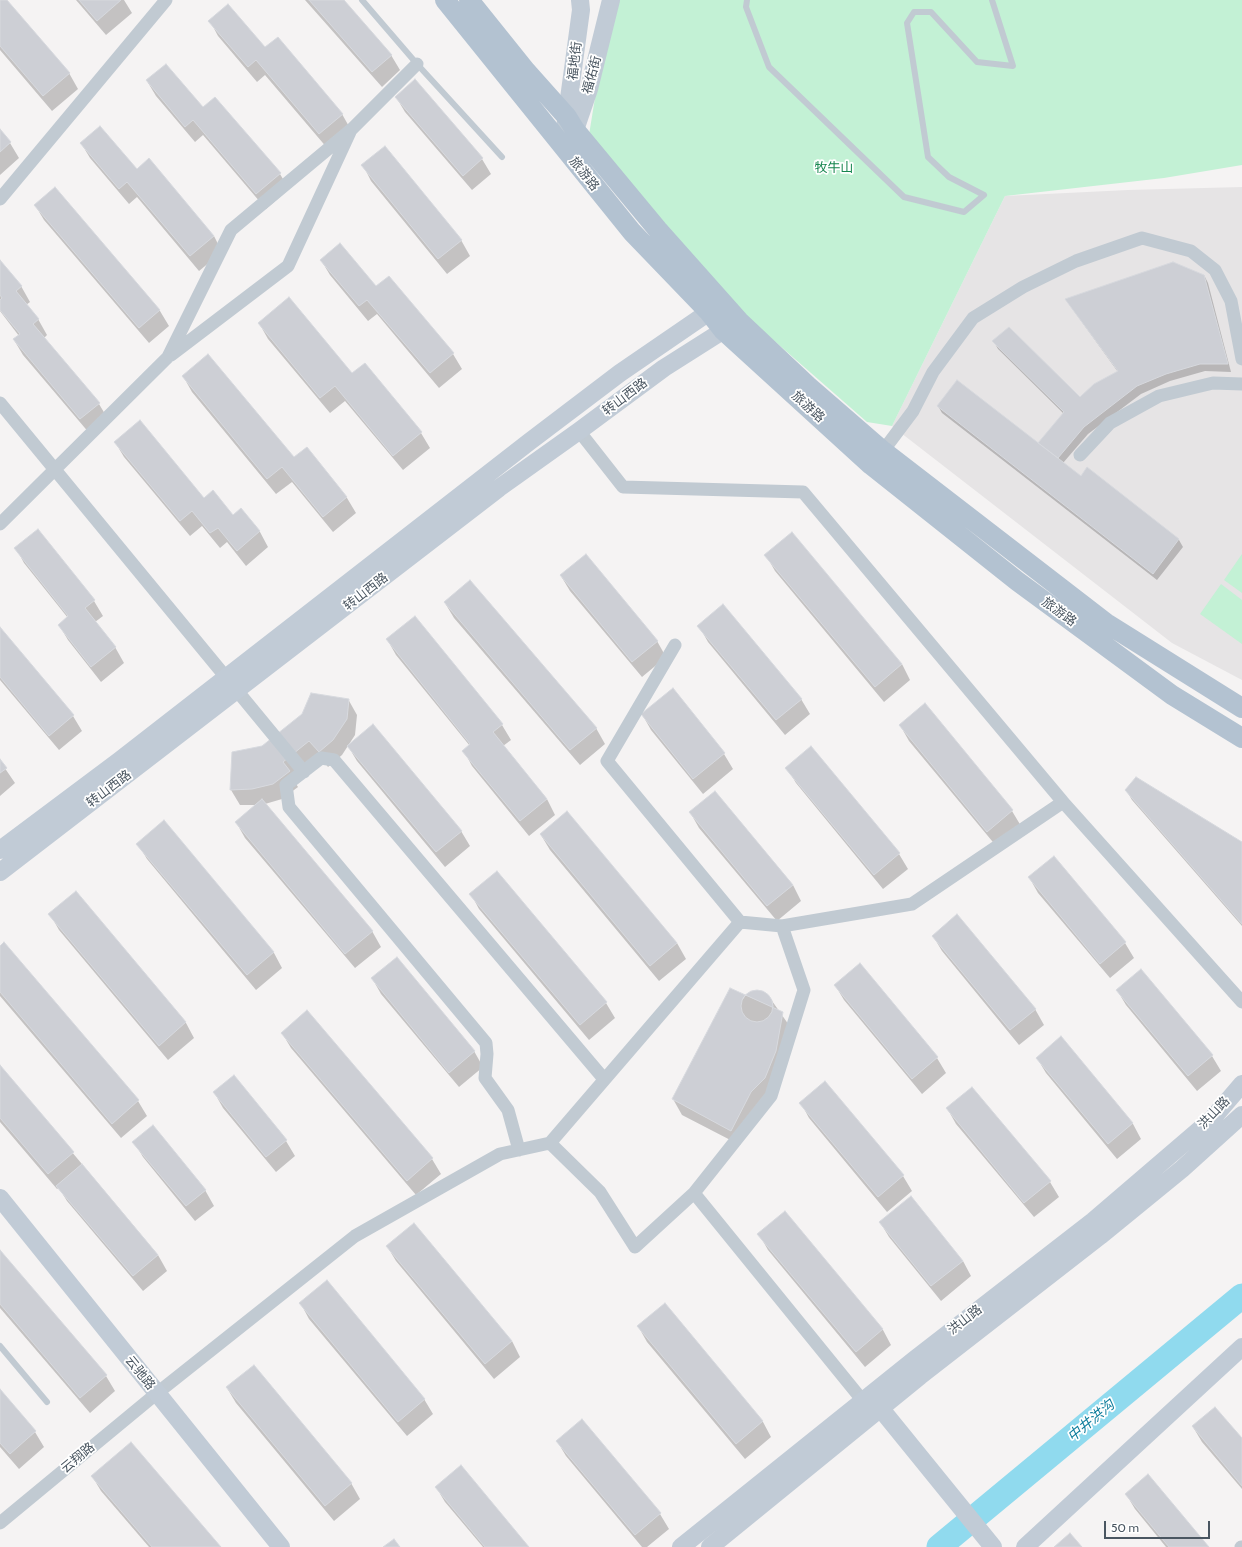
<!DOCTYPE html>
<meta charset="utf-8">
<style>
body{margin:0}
#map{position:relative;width:1242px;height:1547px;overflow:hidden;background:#f5f3f3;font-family:Cabin,sans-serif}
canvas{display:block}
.scale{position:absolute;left:1104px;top:1521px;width:106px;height:18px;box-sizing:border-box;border:2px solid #4a5661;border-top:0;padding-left:5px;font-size:12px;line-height:14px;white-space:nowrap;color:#4a5661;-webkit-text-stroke:3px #fff;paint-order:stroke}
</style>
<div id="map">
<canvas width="1242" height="1547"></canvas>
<div class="scale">50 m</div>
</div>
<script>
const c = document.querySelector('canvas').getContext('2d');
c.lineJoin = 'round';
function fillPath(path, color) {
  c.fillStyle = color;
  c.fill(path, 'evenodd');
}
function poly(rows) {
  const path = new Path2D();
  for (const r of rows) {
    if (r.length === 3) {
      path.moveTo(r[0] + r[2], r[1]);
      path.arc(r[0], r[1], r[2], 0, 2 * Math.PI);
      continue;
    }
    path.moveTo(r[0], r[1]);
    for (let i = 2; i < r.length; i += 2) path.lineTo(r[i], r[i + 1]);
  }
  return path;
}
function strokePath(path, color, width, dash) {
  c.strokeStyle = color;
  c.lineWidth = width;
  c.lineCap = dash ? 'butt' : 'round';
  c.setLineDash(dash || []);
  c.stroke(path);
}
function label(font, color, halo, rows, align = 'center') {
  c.font = font + ' Cabin,"Noto Sans SC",sans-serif';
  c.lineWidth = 3.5;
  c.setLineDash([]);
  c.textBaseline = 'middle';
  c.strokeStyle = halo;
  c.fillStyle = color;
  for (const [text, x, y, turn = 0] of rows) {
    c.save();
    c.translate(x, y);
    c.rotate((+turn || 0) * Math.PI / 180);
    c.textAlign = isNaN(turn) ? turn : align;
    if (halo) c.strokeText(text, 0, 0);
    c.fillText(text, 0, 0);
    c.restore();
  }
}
fillPath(poly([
 [1242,187,1242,680,1172,643,892,426,1005,196,1128,190]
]), '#e6e4e5');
fillPath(poly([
 [618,0,1242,0,1242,165,1164,178,1005,196,892,426,867,422,731,303,589,135,599,73],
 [1242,554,1242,593,1224,580],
 [1221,584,1242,600,1242,644,1200,614]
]), '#c3f1d5');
fillPath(poly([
 [0,0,6,0,69,73,78,89,52,111,0,50],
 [76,0,124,0,132,13,106,35],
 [305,0,343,0,391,55,400,70,382,87],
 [210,21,265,49,342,114,351,130,328,149,265,75,257,82,218,36],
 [147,81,203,108,280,174,289,189,266,209,203,135,195,142,156,96],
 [415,81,482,159,491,174,472,190,405,112,396,97],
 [0,131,10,143,19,158,0,175],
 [81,143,137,171,214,236,222,252,199,271,137,197,129,204,90,158],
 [363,165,461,240,470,256,447,274,371,181],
 [55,188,160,311,169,326,149,343,44,220,35,205],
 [321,260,376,288,453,354,462,369,439,388,377,314,368,321,330,275],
 [0,261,21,286,30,302,26,305,38,319,47,335,44,338,99,404,108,419,90,434,23,355,14,340,19,336,0,311],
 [1204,275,1208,283,1231,372,1205,371,1170,381,1141,394,1088,434,1063,463,1081,477,1087,469,1179,540,1183,547,1157,580,942,413,938,406,1038,444,1064,414,998,349,994,342,1080,398,1118,372,1066,300],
 [259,323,352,375,421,433,430,448,403,470,345,401,330,413,268,339],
 [183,376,294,459,306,448,347,498,356,513,333,532,292,482,276,494,192,392],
 [115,442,233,517,241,510,260,532,268,547,246,566,227,542,220,548,202,526,190,536,124,457],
 [16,548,94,601,103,616,95,622,115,647,124,663,101,682,68,640,59,625,68,618,24,563],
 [766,555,902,664,910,680,884,702,775,571],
 [561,576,657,641,666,657,642,677,570,591],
 [445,603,596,728,605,744,580,765,454,618],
 [699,626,801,699,810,714,785,735,708,642],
 [0,629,73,716,82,731,59,750,0,680],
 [387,639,502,725,511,740,503,746,547,799,555,815,529,836,472,766,464,751,470,746,396,655],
 [673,690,724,754,733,769,703,794,651,730,642,714],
 [348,699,357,715,355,735,342,755,328,767,319,755,292,777,298,787,282,799,265,804,372,931,381,947,355,968,245,838,236,822,257,805,240,805,231,790,232,753,263,746],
 [924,705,1012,811,1021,826,997,847,909,741,900,725],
 [348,746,461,831,470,846,445,867,357,761],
 [0,761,15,783,0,796],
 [787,768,899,854,908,869,883,889,796,783],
 [1126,790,1242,843,1242,926,1132,800],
 [715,792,793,885,801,901,777,921,699,828,690,812],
 [567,813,677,943,686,959,659,981,550,850,541,835],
 [164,822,274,953,282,968,256,990,147,859,138,844],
 [1054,857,1125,943,1134,958,1110,978,1038,893,1029,877],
 [497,872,606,1003,615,1018,589,1040,479,909,471,894],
 [76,892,186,1023,194,1038,168,1060,59,930,50,914],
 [933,936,1035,1009,1044,1025,1019,1045,942,951],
 [4,943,138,1101,147,1116,121,1138,0,996,0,947],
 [860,965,937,1058,946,1073,922,1094,844,1000,835,985],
 [1141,970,1212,1056,1221,1071,1197,1091,1126,1005,1117,990],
 [372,978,474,1051,483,1067,459,1087,381,994],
 [751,992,762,992,770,998,791,1028,784,1066,740,1145,682,1115,673,1099,745,996],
 [307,1012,432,1159,441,1174,416,1195,291,1048,282,1033],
 [1061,1038,1133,1124,1141,1139,1117,1159,1046,1073,1037,1058],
 [0,1066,158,1255,167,1271,143,1291,67,1201,59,1188,57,1189,0,1122],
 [214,1092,286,1141,295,1156,276,1172,223,1108],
 [801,1103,903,1176,912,1191,887,1212,809,1118],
 [947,1108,1050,1182,1059,1197,1034,1217,956,1124],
 [134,1142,205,1190,214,1206,195,1221,143,1157],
 [785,1213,883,1330,891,1345,865,1367,768,1250,759,1234],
 [880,1222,963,1261,971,1276,941,1301,889,1237],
 [387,1246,512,1341,520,1357,494,1379,396,1261],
 [0,1252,106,1376,115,1391,90,1413,0,1308],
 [301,1304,424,1399,433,1414,407,1436,309,1319],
 [665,1305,763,1422,771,1437,745,1459,647,1342,638,1326],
 [227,1388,351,1483,360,1499,334,1521,236,1403],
 [0,1391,35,1432,44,1447,19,1469,0,1447],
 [1193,1427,1242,1440,1242,1489,1202,1442],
 [557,1441,660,1514,669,1529,647,1547,642,1547,566,1456],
 [92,1476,220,1547,149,1547,101,1491],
 [436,1487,528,1547,483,1547,445,1502],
 [1126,1494,1208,1547,1166,1547,1135,1509]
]), '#0003');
strokePath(poly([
 [939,1547,1242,1296]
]), '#90daee', 25);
const building = poly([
 [0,0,7,0,70,73,43,96,0,46,0,0],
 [79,0,121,0,97,21,79,0],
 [309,0,344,0,392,55,372,72,309,0],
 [228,4,265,47,278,37,343,114,319,134,256,60,248,67,208,21,228,4],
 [166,64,203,107,215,97,281,173,256,194,193,120,185,127,146,80,166,64],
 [415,79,483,158,463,176,395,97,415,79],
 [100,126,137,169,149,158,214,236,190,256,127,182,119,189,80,143,100,126],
 [0,129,11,142,0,152,0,129],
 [385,146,462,240,438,259,361,165,385,146],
 [55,187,160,310,139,328,34,205,55,187],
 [340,243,376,286,389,276,454,353,430,373,367,300,359,306,320,260,340,243],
 [0,260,22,286,16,291,39,319,33,324,100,403,80,419,13,339,20,334,0,310,0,300,2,298,0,295,0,260],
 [1173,262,1204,275,1228,364,1200,364,1166,374,1137,386,1084,427,1058,458,1038,443,1064,412,992,341,1009,327,1080,397,1094,384,1118,371,1065,299,1173,262],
 [289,297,352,373,365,363,422,432,393,456,335,386,320,398,258,323,289,297],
 [208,354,294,457,307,447,347,497,323,517,282,467,267,479,182,376,208,354],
 [957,380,1081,476,1087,467,1179,539,1153,574,937,406,957,380],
 [140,420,204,498,213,490,233,515,241,508,260,531,237,551,218,528,210,533,192,511,180,521,114,442,140,420],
 [38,529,95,600,85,608,116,647,91,667,58,625,68,616,14,548,38,529],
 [792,532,902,664,875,687,764,555,792,532],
 [586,554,658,641,632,662,560,575,586,554],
 [470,580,597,728,570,750,444,602,470,580],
 [723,604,802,699,776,720,697,626,723,604],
 [415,616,503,724,493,732,547,799,520,821,462,751,470,744,386,639,415,616],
 [0,627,74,715,49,736,0,677,0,627],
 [673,688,725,753,693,779,641,714,673,688],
 [311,693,349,699,347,719,333,740,319,752,309,741,283,762,290,771,273,784,252,789,230,790,232,752,262,746,302,714,311,693],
 [925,703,1013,810,987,832,899,725,925,703],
 [373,724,462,831,436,852,347,746,373,724],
 [811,746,900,853,874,875,785,768,811,746],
 [0,759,7,768,0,773,0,759],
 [1136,777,1242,842,1242,924,1125,790,1136,777],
 [715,791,793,885,767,906,689,812,715,791],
 [262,799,373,931,345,954,235,822,262,799],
 [567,811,677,943,650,966,540,834,567,811],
 [164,820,274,952,247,975,136,844,164,820],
 [1054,856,1126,942,1100,964,1028,877,1054,856],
 [497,871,607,1002,580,1025,469,894,497,871],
 [76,891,186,1022,159,1046,48,914,76,891],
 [957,914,1036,1009,1010,1030,932,936,957,914],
 [4,942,139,1100,112,1124,0,992,0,946,4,942],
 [397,957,475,1051,449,1073,371,978,397,957],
 [860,963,938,1057,912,1079,834,985,860,963],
 [1141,969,1213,1055,1188,1076,1116,990,1141,969],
 [730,988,783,1012,776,1051,765,1078,751,1092,731,1131,672,1099,730,988],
 [757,1006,16],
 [307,1010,433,1158,407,1181,281,1033,307,1010],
 [1061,1036,1133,1123,1108,1144,1036,1058,1061,1036],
 [0,1065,74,1152,48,1174,0,1118,0,1065],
 [234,1075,287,1140,266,1157,213,1092,234,1075],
 [825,1081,904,1175,878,1197,799,1103,825,1081],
 [972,1087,1051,1181,1024,1203,946,1108,972,1087],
 [153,1125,206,1190,186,1206,132,1142,153,1125],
 [82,1164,158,1255,133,1276,56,1186,82,1164],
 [911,1196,963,1261,931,1286,879,1222,911,1196],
 [785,1211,883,1329,856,1352,757,1234,785,1211],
 [414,1223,512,1341,485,1364,386,1246,414,1223],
 [0,1250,107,1375,80,1398,0,1304,0,1250],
 [327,1280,425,1399,398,1422,299,1303,327,1280],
 [665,1303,763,1421,736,1444,637,1326,665,1303],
 [254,1365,352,1483,325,1506,226,1387,254,1365],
 [0,1389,36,1431,10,1454,0,1443,0,1389],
 [1215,1407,1242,1438,1242,1486,1192,1426,1215,1407],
 [582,1419,661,1513,635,1535,556,1441,582,1419],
 [131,1442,221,1547,152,1547,91,1476,131,1442],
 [461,1465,529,1547,485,1547,435,1487,461,1465],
 [1148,1474,1209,1547,1169,1547,1125,1494,1148,1474],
 [1070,1533,1082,1547,1054,1547,1070,1533],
 [394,1539,400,1547,383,1547,394,1539]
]);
fillPath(building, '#cdcfd5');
strokePath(building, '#d7d9de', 1);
strokePath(poly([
 [362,0,417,64,502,157],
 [747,0,746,7,769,67,904,197,964,212,984,195,949,177,928,157,907,23,914,12,931,12,977,62,1013,66,992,0],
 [0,1346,47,1402]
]), '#c1cad2', 6);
strokePath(poly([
 [0,199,166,0],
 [171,355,288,266,350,132],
 [0,403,304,772],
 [579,431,623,487,803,492,1063,802,1242,1002],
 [883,451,913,411,933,372,973,318,1023,287,1076,261,1142,238,1191,251,1215,270,1231,301,1242,359],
 [1080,455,1110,423,1159,396,1213,383,1242,384],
 [0,524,168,357,231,230,352,129,417,64],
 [675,645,607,761,740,922,782,926],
 [519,1150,508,1110,485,1078,487,1054,486,1043,289,807,286,785,321,758,334,760,604,1079],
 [694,1193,635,1247,600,1192,550,1143,740,922],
 [863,1401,694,1193,771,1096,804,990,782,926,912,904,1063,802],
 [0,1523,156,1394,355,1236,500,1154,550,1143],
 [1241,1547,1242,1547]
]), '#c1cad2', 13);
strokePath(poly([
 [565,128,581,10,580,0],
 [568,138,575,130,589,89,611,0],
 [0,850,119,761,529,442,620,373,709,312,719,301],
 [0,872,499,488,579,431,664,368,735,323],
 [0,1198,281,1547],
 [881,1409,993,1547],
 [681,1547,914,1360,1093,1221,1212,1119,1242,1084],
 [710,1547,920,1376,1100,1236,1182,1169,1242,1115],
 [1025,1547,1242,1347]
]), '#c1cbd6', 18);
strokePath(poly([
 [445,0,632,232,709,312,723,330,871,465,1017,581,1172,695,1242,738],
 [469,0,526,71,567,117,575,130,658,230,739,321,808,386,883,451,1106,623,1242,708]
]), '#b3c2d1', 20);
label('13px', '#4a5661', '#fff', [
 ["福地街",575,61,-83],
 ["福佑街",592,75,-75],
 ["旅游路",584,174,51],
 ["转山西路",625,397,-37],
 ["旅游路",808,407,42],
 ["转山西路",366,592,-38],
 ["旅游路",1059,612,36],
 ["转山西路",109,789,-37],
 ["洪山路",1214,1113,-46],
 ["洪山路",965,1320,-38],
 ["云驰路",140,1373,51],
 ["云翔路",78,1458,-40]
]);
label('13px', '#17864f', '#fff', [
 ["牧牛山",834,168]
]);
label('italic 14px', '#0c7c9b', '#fff', [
 ["中井洪沟",1091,1421,-40]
]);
</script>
